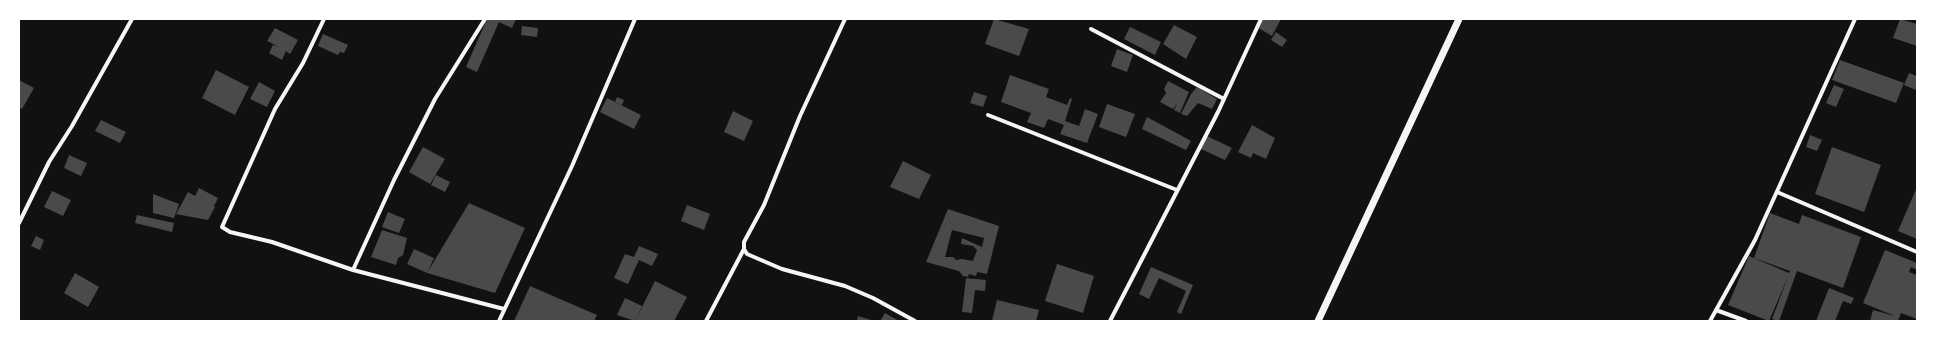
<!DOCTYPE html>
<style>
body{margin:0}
#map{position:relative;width:1936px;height:340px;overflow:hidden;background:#111;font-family:Ubuntu,sans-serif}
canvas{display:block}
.frame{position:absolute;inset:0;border:20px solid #fff;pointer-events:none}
</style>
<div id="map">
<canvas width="1936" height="340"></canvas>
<div class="frame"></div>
</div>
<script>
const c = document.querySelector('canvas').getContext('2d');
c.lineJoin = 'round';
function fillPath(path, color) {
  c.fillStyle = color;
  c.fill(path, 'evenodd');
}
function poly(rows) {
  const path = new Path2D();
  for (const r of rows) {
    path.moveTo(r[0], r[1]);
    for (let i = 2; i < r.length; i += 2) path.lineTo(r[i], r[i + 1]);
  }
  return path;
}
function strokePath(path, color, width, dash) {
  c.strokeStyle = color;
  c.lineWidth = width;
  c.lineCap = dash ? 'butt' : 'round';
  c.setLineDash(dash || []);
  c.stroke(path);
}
fillPath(poly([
 [487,19,516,19,512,28,499,22,477,72,466,67],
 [994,19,1029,29,1019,56,985,44],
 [1261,19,1281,19,1272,36,1257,27],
 [1900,19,1917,24,1917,46,1893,38],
 [1174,25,1197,37,1186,59,1163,44],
 [522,26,538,28,537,37,521,35],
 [1130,27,1161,42,1155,55,1124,39],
 [275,28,298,40,290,54,286,51,282,60,269,53,273,45,279,47,267,41],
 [1276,32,1287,40,1282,47,1271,40],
 [323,34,348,45,344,53,340,52,338,55,318,46],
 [1117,49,1133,55,1127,72,1111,66],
 [1840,60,1904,83,1896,103,1832,80],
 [216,70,249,87,235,115,202,98],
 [1909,73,1917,76,1916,90,1904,85],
 [1010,75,1049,89,1046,97,1067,105,1070,98,1072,99,1065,121,1079,126,1085,109,1098,114,1087,143,1060,134,1064,125,1048,119,1044,128,1027,122,1031,113,1001,102],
 [19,80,34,88,22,109,19,107],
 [1168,81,1189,92,1180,113,1174,110,1177,104,1173,109,1160,102,1166,93,1164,89],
 [259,82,275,91,267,107,250,99],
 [1834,85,1844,89,1836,107,1826,103],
 [1197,87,1217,99,1212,109,1198,103,1187,116,1181,114,1191,94],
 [974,92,987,96,983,107,970,103],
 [617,97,624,100,622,105,615,102],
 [607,98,641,115,634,129,600,112],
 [1107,104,1135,114,1126,137,1099,127],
 [733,111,753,121,744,141,724,132],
 [1147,117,1191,141,1186,150,1142,129],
 [101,120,126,132,120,143,95,131],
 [1252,125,1275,138,1266,159,1253,153,1251,158,1238,152],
 [1810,135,1822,140,1817,151,1806,147],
 [1207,136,1232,148,1225,160,1201,149],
 [423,147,445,159,430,184,409,172],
 [1832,147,1881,165,1864,212,1815,194],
 [69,155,87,163,81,176,64,168],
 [903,161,931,175,919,199,890,187],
 [436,175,450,182,445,192,431,185],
 [1917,187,1917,239,1898,231],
 [199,188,218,198,214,206,215,207,208,220,176,214,188,192,195,196],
 [52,191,71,200,63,216,44,207],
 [153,194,179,204,174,218,153,213],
 [469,203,525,228,495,293,427,273,407,264,414,249,434,258,427,273],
 [687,205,710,214,704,230,681,221],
 [948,209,999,226,987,274,977,272,976,276,969,274,968,277,963,276,959,271,926,262],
 [952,230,984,238,982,247,962,238,961,244,973,246,977,250,973,261,962,259,956,260,953,257,945,257],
 [388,212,405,219,399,233,382,227],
 [1770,213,1799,224,1802,215,1861,237,1843,288,1797,271,1779,321,1772,319,1788,277,1769,321,1728,305,1749,256,1789,273,1790,271,1754,258],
 [137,215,174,223,172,232,135,223],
 [382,230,407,238,403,255,398,258,396,265,371,257],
 [36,236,44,240,40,250,31,246],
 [639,246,658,254,652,266,639,260,628,284,614,278,625,254,634,257],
 [1885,250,1917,263,1917,270,1911,267,1909,272,1917,275,1917,319,1901,313,1898,321,1870,321,1873,310,1895,316,1863,303],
 [1057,264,1094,276,1083,313,1045,301],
 [1151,267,1193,285,1181,314,1177,312,1186,291,1159,278,1149,299,1139,294],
 [75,273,99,287,88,307,64,293],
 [966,278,986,280,985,291,975,290,972,313,962,312],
 [655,281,687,297,674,321,635,321],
 [530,286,597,315,594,321,514,321],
 [1829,288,1854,298,1851,304,1843,301,1835,321,1816,321],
 [625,298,642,306,635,321,617,315],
 [997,300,1039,310,1036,321,992,321],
 [885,313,899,321,880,321],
 [858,316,874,321,857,321]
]), '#4a4a4a');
strokePath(poly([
 [324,19,303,63,275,109,222,227,230,232,272,242,353,270,394,180,435,99,485,19],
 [845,19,800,116,764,205,744,242,744,249,747,254,782,269,845,286,873,298,915,321],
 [1091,29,1224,99],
 [988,115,1177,190],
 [1777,192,1917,252],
 [19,223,49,162,72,126,132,19],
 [353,270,504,309],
 [1716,310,1746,321],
 [499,321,572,166,635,19],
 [706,321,744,249],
 [1110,321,1218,112,1261,19],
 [1710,321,1755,240,1855,19]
]), '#f5f5f5', 4);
strokePath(poly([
 [1318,321,1459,19]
]), '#f5f5f5', 7);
</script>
